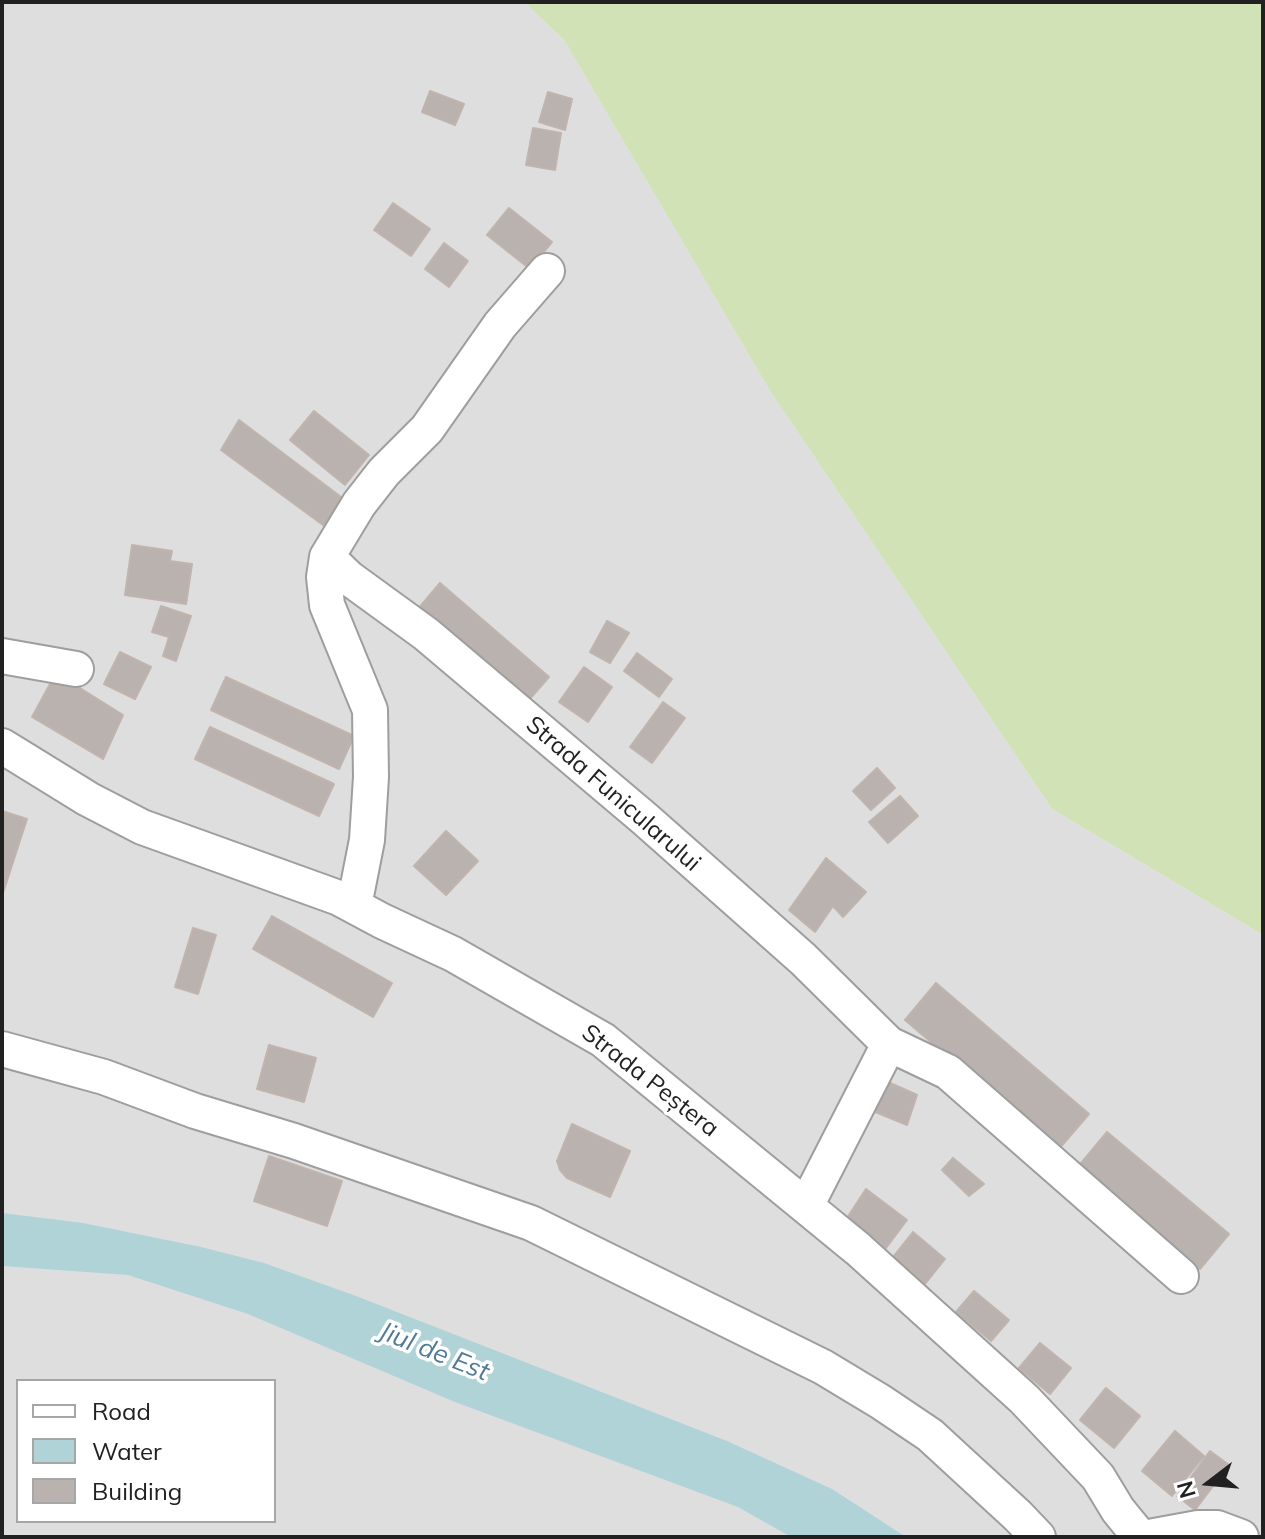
<!DOCTYPE html>
<meta charset="utf-8">
<style>
body{margin:0}
#map{position:relative;width:1265px;height:1539px;overflow:hidden;background:#f0ede9;font-family:Mulish,sans-serif}
canvas{display:block}
.frame{position:absolute;inset:0;border:4px solid #212121;pointer-events:none}
.legend{position:absolute;left:16px;top:1379px;width:260px;height:144px;box-sizing:border-box;background:#fff;border:2px solid #a6a6a6;margin:0;padding:10px 14px;list-style:none;font-size:24px;color:#212121}
.legend li{display:flex;align-items:center;gap:16px;height:40px}
.legend b{width:40px;border:2px solid #a6a6a6}
.north{position:absolute;left:1169px;top:1443px;width:80px;height:80px;-webkit-text-stroke:6px #fff;paint-order:stroke;rotate:254deg;font-size:22px;font-weight:700;line-height:32px;text-align:center;color:#212121}
.north::after{content:'';display:block;margin:auto;width:28px;height:36px;background:#212121;clip-path:polygon(50% 0,100% 100%,50% 72%,0 100%)}
</style>
<div id="map">
<canvas width="1265" height="1539"></canvas>
<div class="frame"></div>
<ul class="legend">
<li><b style="height:10px;background:#fff"></b>Road</li>
<li><b style="height:22px;background:#b0d3d8"></b>Water</li>
<li><b style="height:22px;background:#b9b2af"></b>Building</li>
</ul>
<div class="north">N</div>
</div>
<script>
const c = document.querySelector('canvas').getContext('2d');
c.lineJoin = 'round';
function fillPath(path, color) {
  c.fillStyle = color;
  c.fill(path, 'evenodd');
}
function poly(rows) {
  const path = new Path2D();
  for (const r of rows) {
    path.moveTo(r[0], r[1]);
    for (let i = 2; i < r.length; i += 2) path.lineTo(r[i], r[i + 1]);
  }
  return path;
}
function strokePath(path, color, width, dash) {
  c.strokeStyle = color;
  c.lineWidth = width;
  c.lineCap = dash ? 'butt' : 'round';
  c.setLineDash(dash || []);
  c.stroke(path);
}
function label(font, color, halo, rows, align = 'center') {
  c.font = font + ' Mulish,sans-serif';
  c.lineWidth = 7;
  c.setLineDash([]);
  c.textBaseline = 'middle';
  c.strokeStyle = halo;
  c.fillStyle = color;
  for (const [text, x, y, turn = 0] of rows) {
    c.save();
    c.translate(x, y);
    c.rotate((+turn || 0) * Math.PI / 180);
    c.textAlign = isNaN(turn) ? turn : align;
    if (halo) c.strokeText(text, 0, 0);
    c.fillText(text, 0, 0);
    c.restore();
  }
}
fillPath(poly([
 [2,2,524,2,564,40,770,391,1052,809,1263,935,1263,1537,2,1537],
 [18,1381,274,1381,274,1521,18,1521]
]), '#dfdedf');
fillPath(poly([
 [524,2,1263,2,1263,935,1052,809,770,391,564,40]
]), '#d1e3b6');
fillPath(poly([
 [2,1213,83,1223,201,1247,264,1263,356,1296,727,1441,832,1489,906,1537,791,1537,738,1507,455,1402,248,1314,128,1275,2,1266]
]), '#b0d3d8');
const building = poly([
 [430,91,464,104,455,125,422,112,430,91],
 [548,92,572,99,565,130,539,122,548,92],
 [533,128,561,133,555,170,526,165,533,128],
 [393,203,430,229,411,256,374,230,393,203],
 [509,208,552,242,530,269,487,235,509,208],
 [444,243,468,261,449,287,425,269,444,243],
 [314,411,369,455,345,485,290,440,314,411],
 [239,420,345,500,327,528,221,450,239,420],
 [132,545,172,551,170,561,192,564,186,604,125,595,132,545],
 [440,583,549,677,520,710,412,616,440,583],
 [161,606,191,616,176,661,163,656,169,637,152,632,161,606],
 [607,621,629,633,610,663,590,652,607,621],
 [120,652,151,667,135,699,104,684,120,652],
 [637,653,672,679,659,697,624,671,637,653],
 [584,667,612,687,588,722,559,702,584,667],
 [56,673,123,715,103,759,32,717,56,673],
 [226,677,354,736,339,769,211,710,226,677],
 [663,702,685,718,652,763,630,747,663,702],
 [210,727,334,784,319,816,195,759,210,727],
 [877,768,895,788,871,810,853,791,877,768],
 [900,796,918,816,888,843,869,822,900,796],
 [2,811,27,819,2,896,2,811],
 [446,831,478,861,446,895,414,866,446,831],
 [826,858,866,892,843,917,833,906,815,932,789,910,826,858],
 [272,916,392,983,373,1017,253,949,272,916],
 [193,928,216,935,198,994,175,987,193,928],
 [936,983,1089,1114,1058,1150,905,1020,936,983],
 [269,1045,316,1058,304,1102,257,1089,269,1045],
 [886,1081,917,1095,907,1125,873,1111,886,1081],
 [572,1124,630,1151,610,1197,567,1178,560,1170,557,1161,572,1124],
 [1107,1132,1229,1234,1200,1269,1077,1168,1107,1132],
 [269,1156,342,1181,327,1226,254,1201,269,1156],
 [953,1158,984,1184,969,1196,942,1170,953,1158],
 [866,1189,907,1220,883,1252,845,1221,866,1189],
 [913,1232,945,1259,925,1284,893,1257,913,1232],
 [974,1291,1009,1320,991,1341,956,1312,974,1291],
 [1040,1343,1071,1368,1050,1394,1019,1368,1040,1343],
 [1106,1388,1140,1416,1114,1448,1080,1420,1106,1388],
 [1175,1431,1204,1456,1172,1496,1142,1471,1175,1431],
 [1210,1451,1229,1465,1195,1510,1177,1496,1210,1451]
]);
fillPath(building, '#b9b2af');
strokePath(building, '#c0b4ad', 2);
const minor = poly([
 [327,557,349,578,426,634,645,819,803,959,889,1044,948,1072,1181,1276],
 [2,656,76,669],
 [2,746,88,799,142,827,339,898,382,921,453,954,603,1040,858,1249,1024,1399,1098,1477,1118,1510,1140,1537],
 [354,906,367,840,371,777,370,710,327,605,324,577,327,557,359,504,384,472,427,429,500,325,547,271],
 [2,1049,104,1077,195,1111,294,1141,531,1223,823,1367,881,1402,930,1435,1018,1516,1038,1537],
 [806,1206,889,1044],
 [1149,1537,1198,1528,1217,1528,1241,1537]
]);
strokePath(minor, '#9e9e9e', 38);
strokePath(minor, '#fff', 34);
label('24px', '#212121', '#fff', [
 ["Strada Funicularului",613,794,41],
 ["Strada Peștera",650,1081,38]
]);
label('italic 26px', '#527b97', '#fff', [
 ["Jiul de Est",434,1352,22]
]);
</script>
